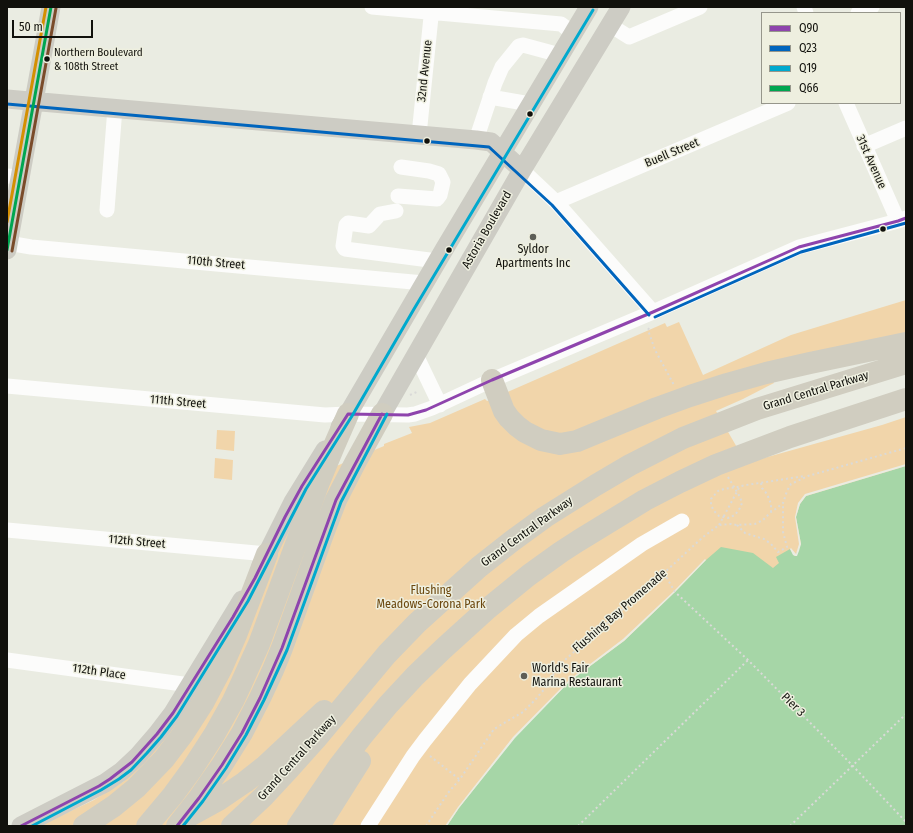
<!DOCTYPE html>
<style>
body{margin:0}
#map{position:relative;width:913px;height:833px;overflow:hidden;background:#eaece2;font-family:"Fira Sans Condensed",sans-serif}
canvas{display:block}
.frame{position:absolute;inset:0;border:8px solid #11110c;pointer-events:none}
.legend{position:absolute;left:761px;top:12px;width:140px;height:92px;box-sizing:border-box;background:#eeefdf;border:1px solid #96968b;margin:0;padding:5px 7px;list-style:none;font-size:12px;color:#11110c}
.legend li{display:flex;align-items:center;gap:8px;height:20px}
.legend b{width:20px;border:1px solid #96968b}
.scale{position:absolute;left:12px;top:20px;width:81px;height:18px;box-sizing:border-box;border:2px solid #11110c;border-top:0;padding-left:5px;font-size:12px;line-height:14px;white-space:nowrap;color:#11110c;-webkit-text-stroke:3px #eeefdf;paint-order:stroke}
</style>
<div id="map">
<canvas width="913" height="833"></canvas>
<div class="frame"></div>
<ul class="legend">
<li><b style="height:5px;background:#8e44ad"></b>Q90</li>
<li><b style="height:5px;background:#0065bd"></b>Q23</li>
<li><b style="height:5px;background:#00a9ce"></b>Q19</li>
<li><b style="height:5px;background:#00a651"></b>Q66</li>
</ul>
<div class="scale">50 m</div>
</div>
<script>
const c = document.querySelector('canvas').getContext('2d');
c.lineJoin = 'round';
function fillPath(path, color) {
  c.fillStyle = color;
  c.fill(path, 'evenodd');
}
function poly(rows) {
  const path = new Path2D();
  for (const r of rows) {
    path.moveTo(r[0], r[1]);
    for (let i = 2; i < r.length; i += 2) path.lineTo(r[i], r[i + 1]);
  }
  return path;
}
function strokePath(path, color, width, dash) {
  c.strokeStyle = color;
  c.lineWidth = width;
  c.lineCap = dash ? 'butt' : 'round';
  c.setLineDash(dash || []);
  c.stroke(path);
}
function label(font, color, halo, rows, align = 'center') {
  c.font = font + ' "Fira Sans Condensed",sans-serif';
  c.lineWidth = 3;
  c.setLineDash([]);
  c.textBaseline = 'middle';
  c.strokeStyle = halo;
  c.fillStyle = color;
  for (const [text, x, y, turn = 0] of rows) {
    c.save();
    c.translate(x, y);
    c.rotate((+turn || 0) * Math.PI / 180);
    c.textAlign = isNaN(turn) ? turn : align;
    if (halo) c.strokeText(text, 0, 0);
    c.fillText(text, 0, 0);
    c.restore();
  }
}
fillPath(poly([
 [906,300,906,334,773,380,774,383,743,399,716,411,746,463,882,425,906,417,906,552,493,826,39,826,94,800,124,781,315,475,384,446,384,444,412,433,409,427,430,423,485,399,487,401,665,323,667,327,679,322,703,375,791,335],
 [217,430,235,431,234,451,216,449],
 [215,458,233,460,232,480,214,478]
]), '#f1d5aa');
fillPath(poly([
 [906,466,906,826,447,826,459,808,514,738,570,681,624,641,675,592,706,560,721,547,753,553,773,568,779,563,776,557,790,549,795,556,801,544,796,517,800,504,806,496]
]), '#a6d6a7');
fillPath(poly([
 [906,464,906,466,806,496,800,504,796,517,801,544,799,551,797,556,795,556,793,555,790,549,791,548,796,554,799,544,795,517,798,503,805,494],
 [705,559,706,560,675,592,624,641,570,681,515,738,459,808,447,826,445,826,458,807,513,737,569,680,623,639,674,591]
]), '#eaece2');
strokePath(poly([
 [649,328,648,330,655,350,674,385],
 [410,395,419,391],
 [728,477,740,497,742,503,740,508,735,515,728,518,719,516,714,511,711,505,711,499,718,491,724,489,737,487,746,485,805,476],
 [761,483,762,488,767,494,771,504,771,512],
 [719,525,725,514,740,486],
 [737,525,745,533,764,539,771,544,778,552,787,547,783,532,783,503],
 [664,573,675,592,748,660,852,765,906,822],
 [430,756,459,779],
 [426,826,448,793,460,779,494,729,523,712,535,700,547,686,558,666,664,573,703,537,719,525,731,524,737,525,755,524,763,520,771,512,777,508,783,503,787,491,791,484,808,476,906,448],
 [578,826,748,660],
 [790,826,906,714]
]), '#dadad8', 2, [2, 3]);
strokePath(poly([
 [372,7,561,24,573,33],
 [804,7,806,13],
 [858,13,872,7],
 [610,25,629,37,700,7],
 [490,97,530,104],
 [846,103,898,221],
 [419,135,432,7],
 [476,140,495,83,502,67,519,46,523,45,560,55],
 [864,146,906,128],
 [522,170,556,202,653,312],
 [7,176,20,177],
 [398,196,437,199,440,195,443,182,439,174,429,171,401,167],
 [556,202,788,103],
 [107,210,115,108],
 [396,211,380,214,369,226,348,223,346,225,343,246,345,249,437,261],
 [8,243,31,247,424,283],
 [416,355,440,405],
 [7,386,325,415,348,414,408,415,415,414,432,408,492,380,653,312,799,247,898,221,906,218],
 [7,530,267,554],
 [7,660,190,685],
 [368,826,413,756,425,740,470,684,516,635,539,616,642,544,682,521]
]), '#fcfcfb', 15);
strokePath(poly([
 [7,99,476,140,491,142,522,170],
 [7,250,51,7],
 [382,414,522,170,621,7],
 [340,427,348,414,445,248,589,7],
 [261,566,293,502,325,450],
 [21,826,105,783,122,771,138,756,157,734,173,713,242,600]
]), '#cdccc4', 19);
strokePath(poly([
 [492,380,504,411,509,418,517,426,525,432,541,440,560,444,577,441,657,408,690,396,727,384,766,373,810,363,906,343],
 [189,816,220,799,245,782,264,767,324,711],
 [84,826,114,806,136,788,164,759,183,734,203,703,222,667,236,635,267,554],
 [147,826,173,795,192,769,214,735,233,701,241,684,259,644,319,482,334,446,348,414],
 [177,826,199,798,222,765,242,733,260,698,273,670,282,648,323,534,336,500,355,463,382,414],
 [232,826,263,797,289,769,316,739,387,654,417,623,479,567,512,541,545,517,596,485,630,465,683,438,757,409,906,363],
 [298,826,339,766,363,735,388,705,415,676,443,649,486,610,529,575,561,552,578,541,645,500,680,482,716,465,790,437,906,399],
 [319,826,360,761]
]), '#d0cdc0', 22);
strokePath(poly([
 [21,826,99,786,110,779,132,762,157,734,173,713,233,617,255,578,285,517,302,486,348,414,408,415,426,410,492,380,653,312,799,247,898,221,906,218],
 [177,826,199,798,222,765,242,733,260,698,282,648,336,500,382,414]
]), '#8e44ad', 3);
strokePath(poly([
 [7,104,489,147,552,205,649,315],
 [655,317,801,252,906,223]
]), '#0065bd', 3);
strokePath(poly([
 [32,826,101,790,119,779,131,770,147,753,161,737,177,716,248,601,306,489,352,416,414,309,593,10],
 [183,826,203,801,226,768,246,735,264,700,287,650,341,502,387,414]
]), '#00a9ce', 3);
strokePath(poly([
 [7,250,51,7]
]), '#00a651', 3);
strokePath(poly([
 [12,251,56,8]
]), '#7a4b2a', 3);
strokePath(poly([
 [7,222,46,7]
]), '#d49002', 3);
for (const [x, y, r, color] of [
 [47,59,3.5,"#11110c"],
 [530,114,3.5,"#11110c"],
 [427,141,3.5,"#11110c"],
 [883,229,3.5,"#11110c"],
 [533,237,4,"#5d5e57"],
 [449,250,3.5,"#11110c"],
 [524,676,4,"#5d5e57"]
]) {
  const dot = new Path2D();
  dot.arc(x, y, r, 0, 2 * Math.PI);
  c.fillStyle = color;
  c.fill(dot);
  strokePath(dot, '#eeefdf', 1.5);
}
label('11px', '#11110c', '#eeefdf', [
 ["Northern Boulevard",54,53],
 ["& 108th Street",54,67]
], 'left');
label('12px', '#11110c', '#eeefdf', [
 ["32nd Avenue",425,71,-84],
 ["Buell Street",672,153,-23],
 ["31st Avenue",871,162,66],
 ["Astoria Boulevard",487,230,-60],
 ["110th Street",216,263,5],
 ["Grand Central Parkway",816,391,-17],
 ["111th Street",178,402,5],
 ["Grand Central Parkway",527,532,-36],
 ["112th Street",137,542,5],
 ["Flushing Bay Promenade",620,611,-41],
 ["112th Place",99,672,8],
 ["Pier 3",793,705,45],
 ["Grand Central Parkway",297,758,-48]
]);
label('12px', '#11110c', '#eeefdf', [
 ["Syldor",533,250],
 ["Apartments Inc",533,264],
 ["World's Fair",532,669,"left"],
 ["Marina Restaurant",532,683,"left"]
]);
label('12px', '#6b470d', '#eeefdf', [
 ["Flushing",431,591],
 ["Meadows-Corona Park",431,605]
]);
</script>
